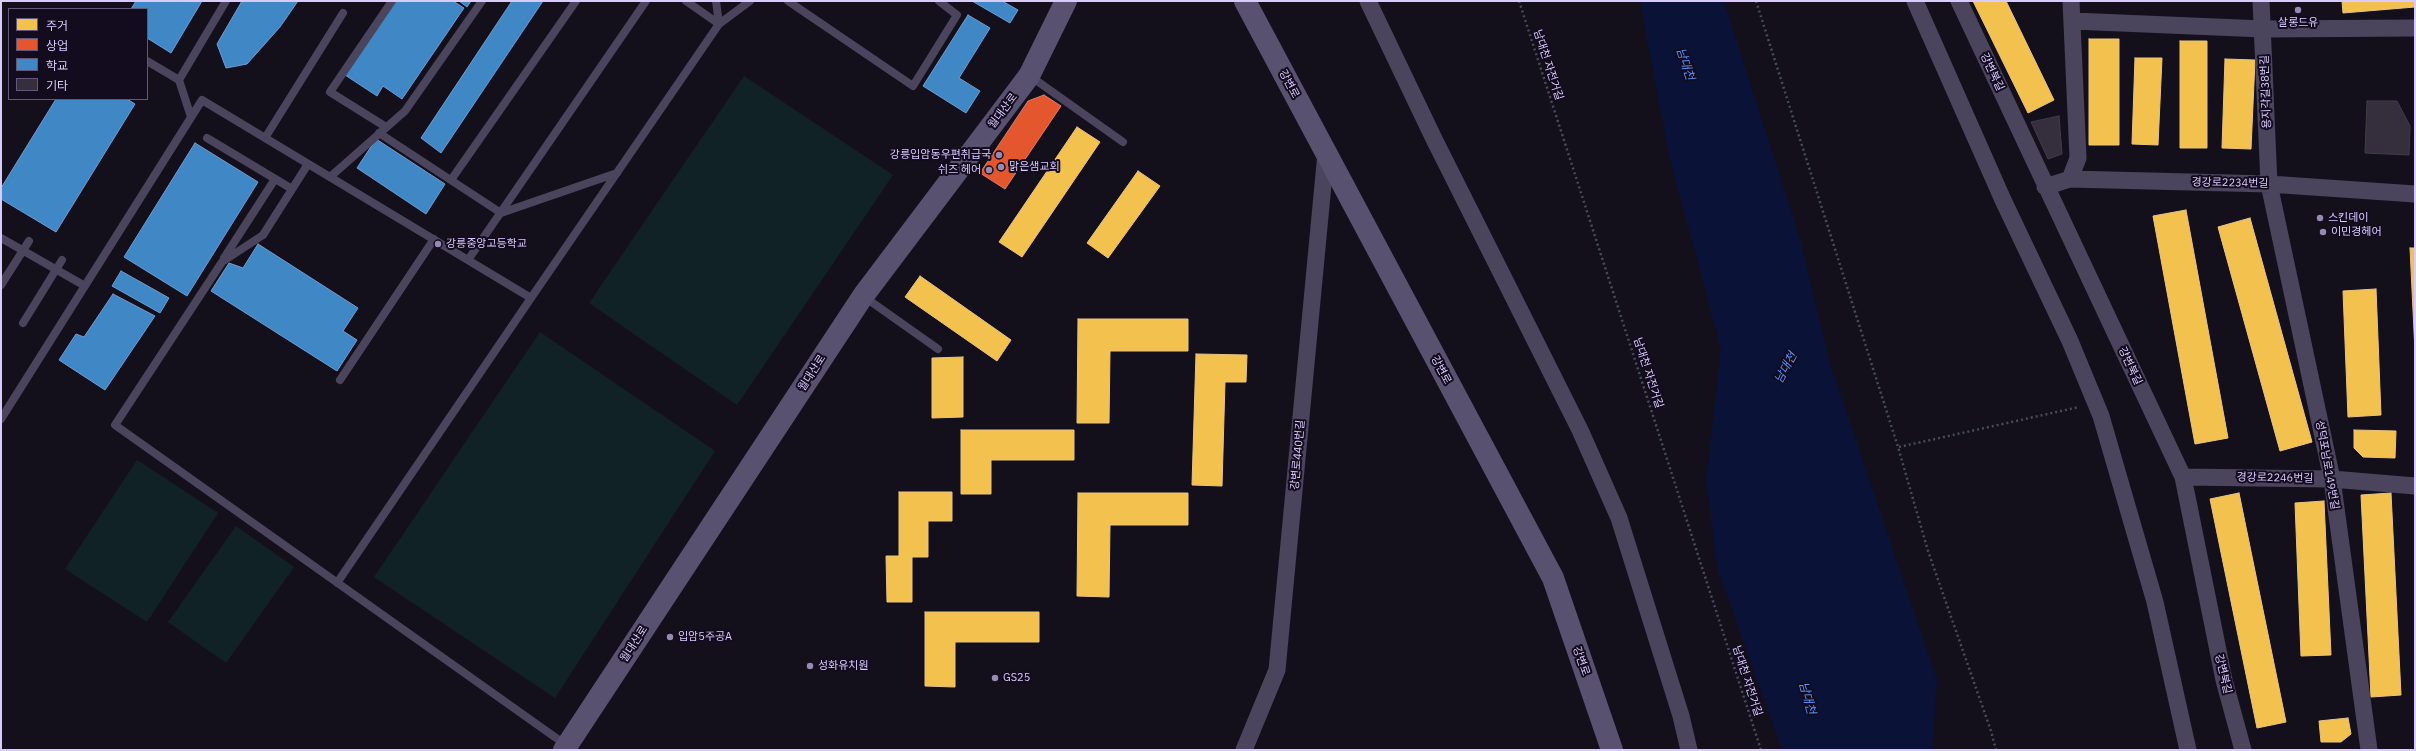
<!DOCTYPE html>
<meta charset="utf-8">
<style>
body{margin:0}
#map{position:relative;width:2416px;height:751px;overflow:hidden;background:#14101b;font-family:"IBM Plex Sans","Noto Sans KR",sans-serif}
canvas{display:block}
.frame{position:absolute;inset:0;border:2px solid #dacbfe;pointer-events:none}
.legend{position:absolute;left:8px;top:8px;width:140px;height:92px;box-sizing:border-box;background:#130c1f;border:1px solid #635878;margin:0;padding:5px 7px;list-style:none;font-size:12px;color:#dacbfe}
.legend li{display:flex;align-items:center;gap:8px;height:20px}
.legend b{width:20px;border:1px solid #635878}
</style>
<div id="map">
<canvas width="2416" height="751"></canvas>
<div class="frame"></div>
<ul class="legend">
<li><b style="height:11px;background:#f2c14e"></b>주거</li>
<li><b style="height:11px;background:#e4572e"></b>상업</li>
<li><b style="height:11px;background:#3f88c5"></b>학교</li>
<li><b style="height:11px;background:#342e3d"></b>기타</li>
</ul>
</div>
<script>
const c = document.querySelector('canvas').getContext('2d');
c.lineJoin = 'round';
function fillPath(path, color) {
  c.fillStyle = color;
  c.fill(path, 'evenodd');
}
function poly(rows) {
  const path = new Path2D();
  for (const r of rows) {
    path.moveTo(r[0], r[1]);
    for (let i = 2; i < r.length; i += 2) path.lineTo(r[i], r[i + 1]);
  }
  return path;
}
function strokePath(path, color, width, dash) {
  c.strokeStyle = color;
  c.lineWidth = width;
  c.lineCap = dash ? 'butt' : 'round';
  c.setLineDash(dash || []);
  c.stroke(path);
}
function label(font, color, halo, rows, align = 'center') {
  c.font = font + ' "IBM Plex Sans","Noto Sans KR",sans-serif';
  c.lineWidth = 4;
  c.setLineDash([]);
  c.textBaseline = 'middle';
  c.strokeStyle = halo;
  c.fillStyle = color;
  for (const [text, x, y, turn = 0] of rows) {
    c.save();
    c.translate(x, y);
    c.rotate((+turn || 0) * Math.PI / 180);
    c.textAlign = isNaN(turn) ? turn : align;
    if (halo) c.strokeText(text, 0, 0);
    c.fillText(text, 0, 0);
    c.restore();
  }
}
fillPath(poly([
 [744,76,893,175,737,405,589,303],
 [540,332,715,451,555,698,374,577],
 [137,460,218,513,147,622,65,569],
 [236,526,294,567,226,663,168,622]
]), '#112227');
fillPath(poly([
 [1640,1,1724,1,1801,242,1830,363,1937,680,1932,750,1782,750,1718,570,1706,480,1721,349,1669,156]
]), '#0a1238');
const homes = poly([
 [1973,1,2006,1,2054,100,2028,113,1973,1],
 [2342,1,2415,1,2415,7,2343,13,2342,1],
 [2089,39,2119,39,2119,145,2089,145,2089,39],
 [2180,41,2207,41,2207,148,2180,148,2180,41],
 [2135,58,2162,58,2158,145,2132,144,2135,58],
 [2225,59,2255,60,2251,149,2222,148,2225,59],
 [1077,127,1100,142,1022,257,999,242,1077,127],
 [1138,171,1160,186,1108,258,1087,243,1138,171],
 [2186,210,2228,438,2195,444,2153,216,2186,210],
 [2250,218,2312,442,2280,451,2218,227,2250,218],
 [2410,248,2415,248,2415,352,2410,248],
 [920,276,1011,340,997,361,905,297,920,276],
 [2376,289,2381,415,2348,417,2343,291,2376,289],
 [1078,319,1188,319,1188,351,1110,351,1109,423,1077,423,1078,319],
 [1196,354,1247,355,1246,382,1225,382,1222,486,1192,485,1196,354],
 [963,357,963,417,932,418,932,358,963,357],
 [961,430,1074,430,1074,460,991,460,991,494,961,494,961,430],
 [2354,430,2396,431,2395,458,2363,457,2354,448,2354,430],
 [899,492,952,492,952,521,928,521,928,557,912,557,912,602,887,602,886,556,899,556,899,492],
 [1078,493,1188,493,1188,525,1110,525,1109,597,1077,596,1078,493],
 [2239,493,2286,722,2257,728,2210,499,2239,493],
 [2391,493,2401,695,2371,697,2361,495,2391,493],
 [2324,501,2331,655,2301,656,2295,503,2324,501],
 [925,612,1039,612,1039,642,955,642,955,687,925,686,925,612],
 [2348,718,2351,734,2341,742,2321,742,2319,721,2348,718]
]);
fillPath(homes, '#f2c14e');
strokePath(homes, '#ebc483', 1);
const shops = poly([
 [1044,95,1061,106,1005,189,980,173,1028,101,1044,95]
]);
fillPath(shops, '#e4572e');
strokePath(shops, '#e17a6c', 1);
const schools = poly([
 [136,1,202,1,171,53,147,38,147,9,131,9,136,1],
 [242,1,298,1,280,27,247,64,226,68,217,44,242,1],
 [391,1,453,1,464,8,402,99,383,86,377,96,342,73,391,1],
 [459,1,471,1,467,7,459,1],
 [512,1,543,1,441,153,421,138,512,1],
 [972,1,1002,1,1018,10,1010,23,972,1],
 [968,15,990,28,959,78,980,91,966,113,923,86,968,15],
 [56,99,127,99,135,104,56,232,1,199,1,188,56,99],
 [376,139,445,184,426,214,357,168,376,139],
 [195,143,258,182,187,296,124,257,195,143],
 [258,244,358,308,343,331,357,340,337,371,211,291,229,263,243,268,258,244],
 [121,271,169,298,160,313,112,286,121,271],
 [113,294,155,316,105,390,59,360,76,334,84,337,113,294]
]);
fillPath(schools, '#3f88c5');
strokePath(schools, '#6e9cd6', 1);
const building = poly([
 [2367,101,2397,101,2410,126,2409,155,2365,153,2367,101],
 [2059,116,2062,154,2048,159,2031,122,2059,116]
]);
fillPath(building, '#342e3d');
strokePath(building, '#423a4e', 1);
strokePath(poly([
 [1519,1,1761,750],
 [1756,1,1898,447,1928,551,1991,731,1996,750],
 [1899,447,2079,407]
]), '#454d5c', 2.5, [2, 3]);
strokePath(poly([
 [686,1,719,24],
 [716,1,719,24],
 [788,1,913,86,957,15,939,1],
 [147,61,179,80],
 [1030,76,1123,142],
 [191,117,179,80,226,1],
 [386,127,330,92,392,1],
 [379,133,501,213,617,173],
 [207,138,292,189],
 [265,138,343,13],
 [308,164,263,235,222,262,115,425,566,745],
 [330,177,405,111,482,1],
 [451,180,576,1],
 [1,238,85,286],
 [224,258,275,179],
 [468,260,646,1],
 [1,285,29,241],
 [863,296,938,349],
 [23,323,62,260],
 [340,380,434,239],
 [1,419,202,100,531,298,719,24,750,1],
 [337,583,531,298]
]), '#4a455c', 8);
strokePath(poly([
 [1368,1,1434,139,1580,430,1619,518,1681,716,1689,750],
 [1915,1,2003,200,2070,341,2101,416,2155,602,2188,750],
 [1959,1,2183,477,2224,680,2243,750],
 [2261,1,2269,184,2332,479,2369,750],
 [2073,21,2263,29,2415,28],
 [2070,179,2078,158,2071,1],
 [2045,187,2070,179,2269,184,2415,194],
 [2183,477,2332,479,2415,486],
 [1244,750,1277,670,1326,153]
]), '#4a455c', 17);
strokePath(poly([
 [1245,1,1553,578,1612,750],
 [564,750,863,296,1029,76,1066,1]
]), '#58516f', 22);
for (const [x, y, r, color] of [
 [2298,10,4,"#958aaf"],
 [999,155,4,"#958aaf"],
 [1001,167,4,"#958aaf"],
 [989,170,4,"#958aaf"],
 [2320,218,4,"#958aaf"],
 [2323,232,4,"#958aaf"],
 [438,244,4,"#958aaf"],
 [670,637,4,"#958aaf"],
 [810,666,4,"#958aaf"],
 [995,678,4,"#958aaf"]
]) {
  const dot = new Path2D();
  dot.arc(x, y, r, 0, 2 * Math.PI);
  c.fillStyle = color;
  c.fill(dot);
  strokePath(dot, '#130c1f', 1.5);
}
label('11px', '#dacbfe', '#130c1f', [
 ["살롱드유",2298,23,"center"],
 ["강릉입암동우편취급국",991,155,"right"],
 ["맑은샘교회",1009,167],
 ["쉬즈 헤어",981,170,"right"],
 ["스킨데이",2328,218],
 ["이민경헤어",2331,232],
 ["강릉중앙고등학교",446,244],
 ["입암5주공A",678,637],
 ["성화유치원",818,666],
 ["GS25",1003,678]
], 'left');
label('11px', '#dacbfe', '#130c1f', [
 ["남대천 자전거길",1548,65,72],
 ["강변북길",1992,72,65],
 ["강변로",1289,84,62],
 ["용지각길38번길",2266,92,-92],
 ["월대산로",1003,111,-53],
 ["경강로2234번길",2230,183,1],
 ["강변북길",2130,366,65],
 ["강변로",1441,370,62],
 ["월대산로",812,373,-57],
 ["남대천 자전거길",1648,373,72],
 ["강변로440번길",1298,455,-85],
 ["성덕포남로149번길",2327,465,80],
 ["경강로2246번길",2275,478,1],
 ["월대산로",634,644,-57],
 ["강변로",1581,661,71],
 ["강변북길",2223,674,77],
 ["남대천 자전거길",1747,681,72]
]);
label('italic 12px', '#5a93fd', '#130c1f', [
 ["남대천",1685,64,72],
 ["남대천",1786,368,-62],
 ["남대천",1807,698,75]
]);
</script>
